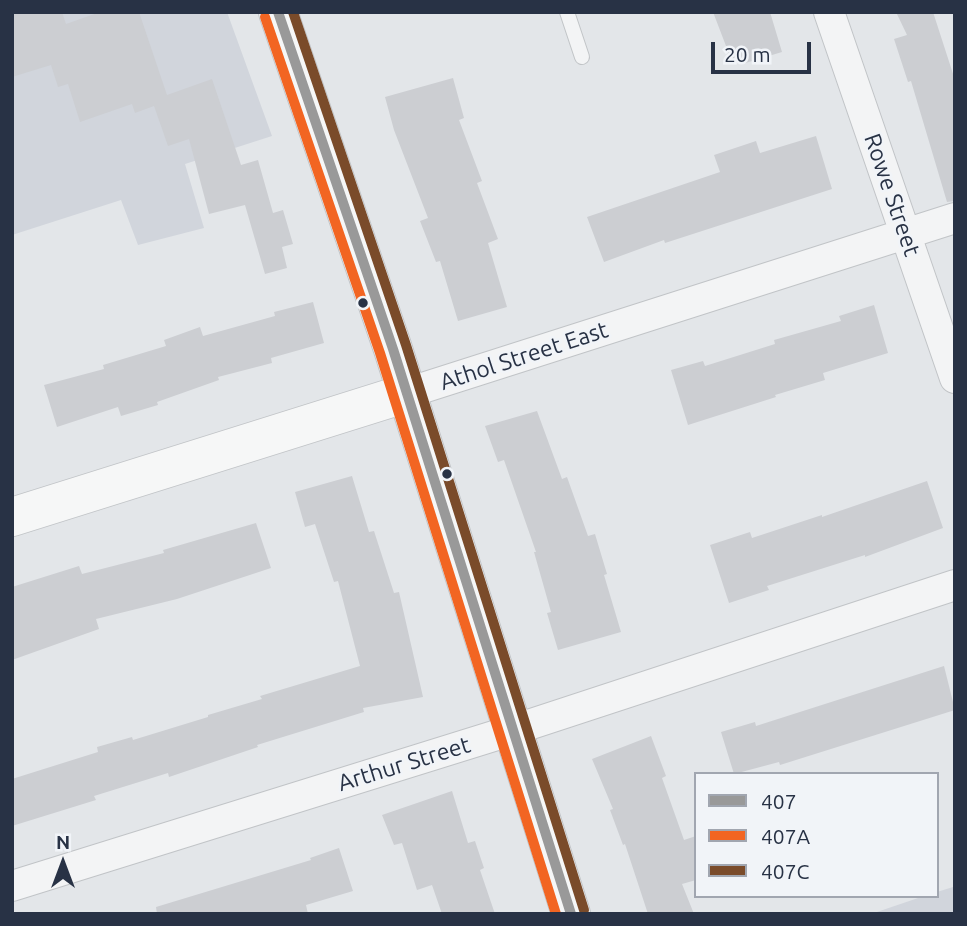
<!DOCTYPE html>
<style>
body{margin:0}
#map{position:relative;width:967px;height:926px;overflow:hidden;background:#e3e6e9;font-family:Ubuntu,sans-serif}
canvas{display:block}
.frame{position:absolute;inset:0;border:14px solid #283245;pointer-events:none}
.legend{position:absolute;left:694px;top:772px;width:245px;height:126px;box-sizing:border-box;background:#f1f4f8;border:2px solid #a1a6b0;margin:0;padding:9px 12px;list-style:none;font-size:21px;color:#283245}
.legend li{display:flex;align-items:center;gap:14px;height:35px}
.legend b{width:35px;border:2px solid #a1a6b0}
.north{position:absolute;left:28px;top:828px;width:70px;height:70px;-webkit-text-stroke:5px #f1f4f8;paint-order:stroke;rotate:0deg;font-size:19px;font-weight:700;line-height:28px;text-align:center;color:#283245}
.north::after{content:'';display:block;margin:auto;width:24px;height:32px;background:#283245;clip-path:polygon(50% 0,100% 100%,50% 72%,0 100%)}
.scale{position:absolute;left:711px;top:42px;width:100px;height:32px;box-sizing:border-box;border:4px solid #283245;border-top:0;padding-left:9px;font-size:21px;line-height:24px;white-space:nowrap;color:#283245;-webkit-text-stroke:5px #f1f4f8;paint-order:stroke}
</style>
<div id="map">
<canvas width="967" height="926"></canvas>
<div class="frame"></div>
<ul class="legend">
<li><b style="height:9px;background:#999"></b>407</li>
<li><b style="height:9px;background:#f26522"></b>407A</li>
<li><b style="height:9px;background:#7a4b2a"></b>407C</li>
</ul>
<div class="north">N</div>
<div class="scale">20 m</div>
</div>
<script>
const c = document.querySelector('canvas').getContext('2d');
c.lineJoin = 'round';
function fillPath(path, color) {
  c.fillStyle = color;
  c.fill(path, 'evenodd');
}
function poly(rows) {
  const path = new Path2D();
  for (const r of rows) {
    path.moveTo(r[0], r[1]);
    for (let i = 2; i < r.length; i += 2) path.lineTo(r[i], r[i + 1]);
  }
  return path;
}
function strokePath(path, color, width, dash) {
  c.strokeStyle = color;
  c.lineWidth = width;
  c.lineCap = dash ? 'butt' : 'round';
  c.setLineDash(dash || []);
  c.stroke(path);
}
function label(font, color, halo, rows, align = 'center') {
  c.font = font + ' Ubuntu,sans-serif';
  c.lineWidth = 5;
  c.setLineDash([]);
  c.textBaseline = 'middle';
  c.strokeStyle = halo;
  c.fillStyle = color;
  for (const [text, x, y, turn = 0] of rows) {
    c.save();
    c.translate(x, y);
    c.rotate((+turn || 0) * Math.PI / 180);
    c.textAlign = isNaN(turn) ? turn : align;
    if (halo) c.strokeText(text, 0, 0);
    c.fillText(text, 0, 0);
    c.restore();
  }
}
fillPath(poly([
 [12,12,227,12,272,136,185,164,204,228,138,245,121,200,12,235],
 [953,887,955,914,871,914,924,896,937,896,937,892]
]), '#d1d5dc');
fillPath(poly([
 [12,12,62,12,66,24,100,12,139,12,167,95,212,79,241,165,258,160,273,213,283,210,293,244,282,247,287,268,265,274,245,205,209,214,189,139,168,146,154,106,135,113,132,104,80,122,68,84,58,87,51,65,12,77],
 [713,12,770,12,782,52,742,64,740,56,731,59],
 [896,12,933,12,955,80,955,201,947,202,911,81,908,82,894,39,907,35],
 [453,78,464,118,459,120,482,181,477,183,498,239,488,243,507,307,458,321,440,261,436,262,420,221,428,218,394,130,385,97],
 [816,136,832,189,665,243,664,240,604,262,587,217,720,172,714,155,756,141,760,153],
 [313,302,324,343,271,358,272,363,218,377,219,380,157,402,158,405,121,416,118,407,57,427,44,385,104,369,103,365,166,346,164,340,200,327,203,336,275,316,274,312],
 [874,305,888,353,823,373,825,380,775,395,776,397,688,425,671,370,703,361,705,366,775,344,774,340,841,321,839,316],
 [537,411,562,479,567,477,588,536,595,534,607,574,604,575,621,632,558,650,547,613,551,612,534,552,536,552,504,460,498,462,485,426],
 [352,476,369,532,374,531,394,593,399,592,423,697,363,708,364,712,257,745,258,747,169,777,168,773,94,796,96,800,12,826,12,779,98,752,97,747,132,737,133,740,208,717,208,715,262,699,260,696,360,666,338,581,334,582,315,524,305,527,295,492],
 [927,481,943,528,865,557,865,555,767,586,769,590,729,603,710,545,750,532,752,538,822,515,822,517],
 [256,523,271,568,177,599,96,619,99,629,12,660,12,587,79,566,82,574,164,553,163,550],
 [944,666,955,710,780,765,779,762,734,774,721,732,755,722,756,726],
 [651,736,666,776,662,778,684,840,696,836,696,880,682,884,694,914,648,914,625,844,623,845,610,810,613,809,592,759],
 [452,791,468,843,475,841,484,868,480,870,495,914,442,914,432,885,417,890,402,843,394,845,382,815],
 [339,848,353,891,306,905,308,914,157,914,156,907,311,860,310,858]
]), '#ccced2');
const service = poly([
 [567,12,582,57]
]);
const minor = poly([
 [829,12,955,378],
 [407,393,955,218],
 [12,886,513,730,955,585]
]);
const secondary = poly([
 [278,12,393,349,571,914],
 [12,517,407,393]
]);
strokePath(service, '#c1c4c7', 16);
strokePath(minor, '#c1c4c7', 32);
strokePath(secondary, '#c1c4c7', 40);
strokePath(service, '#f3f4f5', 14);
strokePath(minor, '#f3f4f5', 30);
strokePath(secondary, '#f6f7f7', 38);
strokePath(poly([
 [278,12,393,349,571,914]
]), '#999', 10);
strokePath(poly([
 [265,17,380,353,556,914]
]), '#f26522', 10);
strokePath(poly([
 [293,12,406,345,584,910]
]), '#7a4b2a', 10);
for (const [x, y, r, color] of [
 [363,303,6,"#283245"],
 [447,474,6,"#283245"]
]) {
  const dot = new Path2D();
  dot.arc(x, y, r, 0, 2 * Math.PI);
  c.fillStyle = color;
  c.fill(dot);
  strokePath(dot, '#f1f4f8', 2.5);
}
label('23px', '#283245', '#f1f4f8', [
 ["Rowe Street",892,195,71],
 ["Athol Street East",524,356,-18],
 ["Arthur Street",404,764,-17]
]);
</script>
